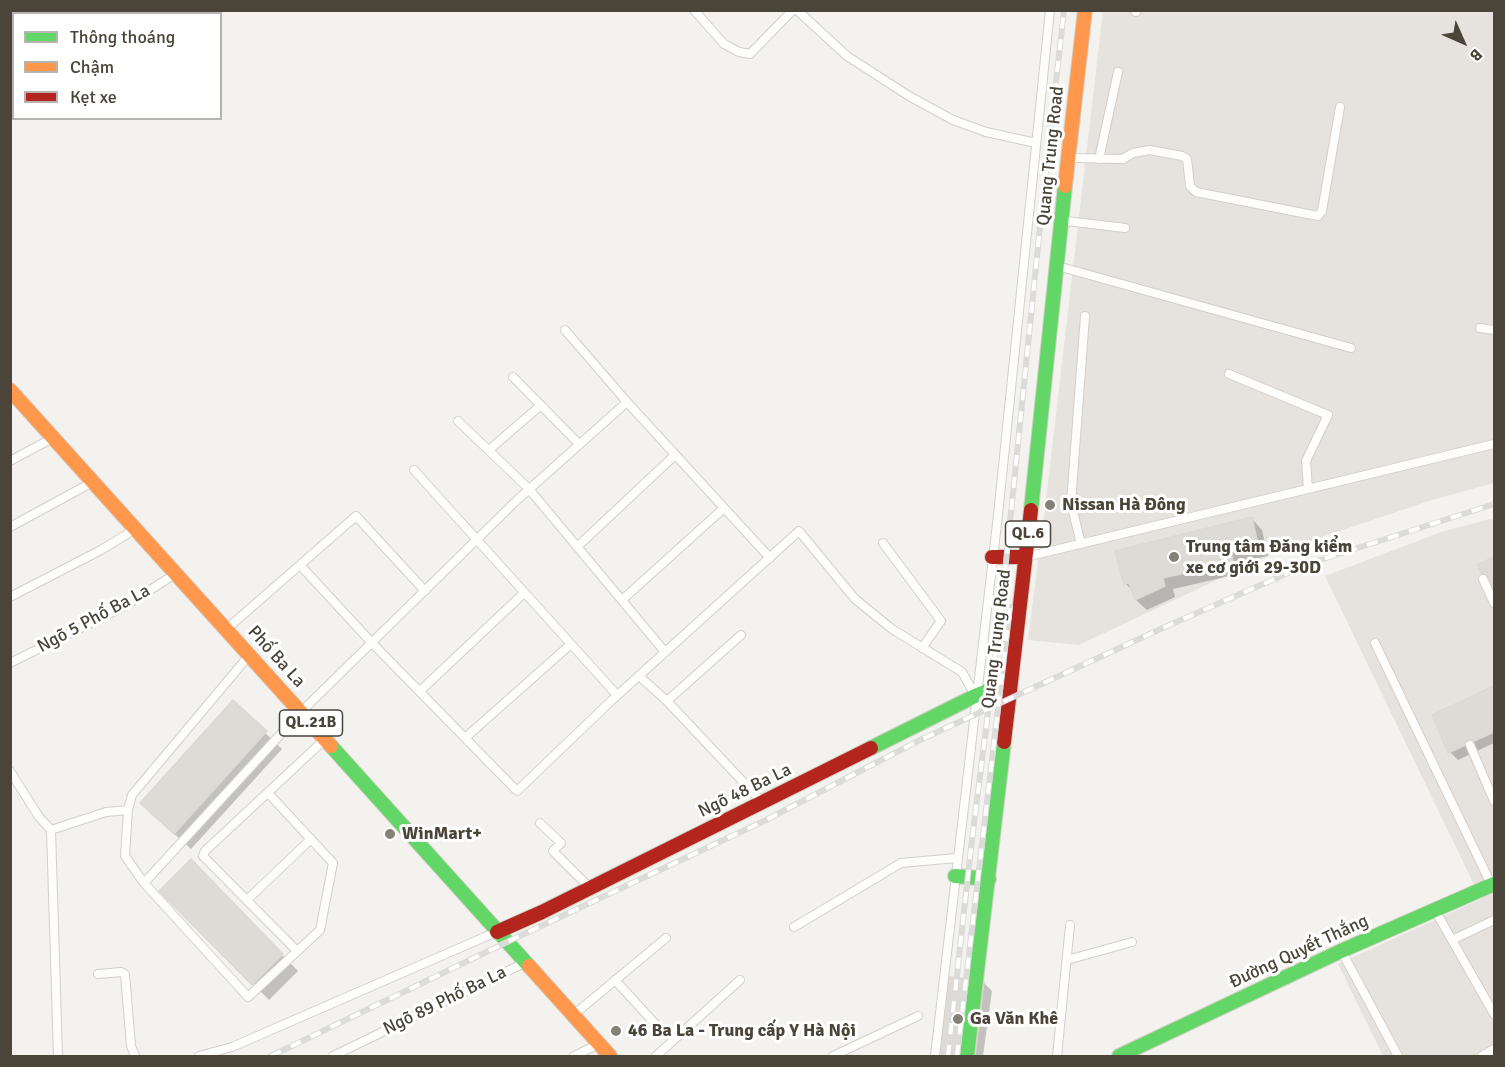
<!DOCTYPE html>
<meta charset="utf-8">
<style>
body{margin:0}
#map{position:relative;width:1505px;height:1067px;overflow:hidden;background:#f4f2ee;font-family:Signika,sans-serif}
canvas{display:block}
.frame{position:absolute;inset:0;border:12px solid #4b4439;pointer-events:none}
.legend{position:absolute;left:12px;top:12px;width:210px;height:108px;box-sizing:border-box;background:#fff;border:2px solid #b7b4b0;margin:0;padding:8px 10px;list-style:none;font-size:18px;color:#4b4439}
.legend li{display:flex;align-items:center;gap:12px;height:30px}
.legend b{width:30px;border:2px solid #b7b4b0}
.north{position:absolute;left:1433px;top:12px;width:60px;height:60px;-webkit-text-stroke:4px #fff;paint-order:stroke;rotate:135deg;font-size:16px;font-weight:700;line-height:24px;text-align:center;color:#4b4439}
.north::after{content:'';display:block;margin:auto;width:21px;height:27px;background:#4b4439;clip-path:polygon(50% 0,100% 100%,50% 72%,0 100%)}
</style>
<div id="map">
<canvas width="1505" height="1067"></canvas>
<div class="frame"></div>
<ul class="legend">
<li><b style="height:8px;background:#63d668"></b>Thông thoáng</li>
<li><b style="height:8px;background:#ff974d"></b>Chậm</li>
<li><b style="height:8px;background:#b3261e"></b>Kẹt xe</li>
</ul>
<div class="north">B</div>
</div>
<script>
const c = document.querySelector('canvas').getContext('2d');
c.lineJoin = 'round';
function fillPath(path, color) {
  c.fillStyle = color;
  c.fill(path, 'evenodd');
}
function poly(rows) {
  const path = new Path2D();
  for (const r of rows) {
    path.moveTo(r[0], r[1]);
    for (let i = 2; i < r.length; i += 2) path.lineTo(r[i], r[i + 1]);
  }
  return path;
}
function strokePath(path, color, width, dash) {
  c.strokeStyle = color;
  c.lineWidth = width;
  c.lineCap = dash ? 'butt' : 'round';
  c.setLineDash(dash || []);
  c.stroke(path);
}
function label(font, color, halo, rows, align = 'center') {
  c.font = font + ' Signika,sans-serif';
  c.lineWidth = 6;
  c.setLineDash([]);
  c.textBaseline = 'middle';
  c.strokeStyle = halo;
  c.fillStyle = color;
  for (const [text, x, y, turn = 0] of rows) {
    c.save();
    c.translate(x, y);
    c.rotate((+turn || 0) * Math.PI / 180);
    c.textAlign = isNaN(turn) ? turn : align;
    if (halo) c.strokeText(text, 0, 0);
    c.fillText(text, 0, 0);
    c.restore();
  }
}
fillPath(poly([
 [1103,11,1494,11,1494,483,1432,500,1274,553,1079,645,1028,640,1046,500],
 [1494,518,1494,1056,1383,1056,1338,964,1481,899,1325,576,1444,531]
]), '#e6e2de');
fillPath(poly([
 [1252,519,1262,530,1268,556,1241,562,1243,573,1173,589,1175,597,1147,610,1136,600,1134,592,1125,583],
 [1494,688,1494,743,1458,760,1450,752,1434,716],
 [233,702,282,749,191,849,158,819],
 [191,862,298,971,269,1000,161,891],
 [984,983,992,991,983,1056,932,1056]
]), '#0003');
const building = poly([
 [1252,517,1258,545,1231,552,1233,562,1163,578,1165,586,1135,600,1129,583,1124,584,1115,551,1252,517],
 [1494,557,1494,602,1477,565,1494,557],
 [1494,686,1494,732,1448,753,1432,715,1494,686],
 [233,700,267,731,174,834,140,803,233,700],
 [191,859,283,954,252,985,159,891,191,859],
 [941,976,984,981,975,1056,931,1056,941,976]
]);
fillPath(building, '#dedbd6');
strokePath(building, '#dcd9d4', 1.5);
const lane = poly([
 [694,10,724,44,739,52,750,54,793,10],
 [797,10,847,56,909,96,953,120,986,132,1036,143],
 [1136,12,1136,10],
 [1073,158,1123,159,1133,153,1150,150,1182,156,1187,159,1190,186,1196,192,1318,216,1322,211,1340,107],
 [1099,159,1118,72],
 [1066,221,1125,228],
 [1061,267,1351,348],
 [1480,328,1494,330],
 [565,330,627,402,770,558],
 [1229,374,1328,415,1306,461,1308,489],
 [513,377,579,444],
 [458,421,529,489,665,652],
 [489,450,541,405],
 [10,461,49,440],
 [414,470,617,695],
 [10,527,89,484],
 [883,543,941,621,922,648],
 [1081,544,1071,503,1085,316],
 [577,547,675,455],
 [1030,556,1494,444],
 [300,565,372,643,517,791,611,701,799,531,855,599,892,629,962,672,975,695],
 [1483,579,1494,603],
 [10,597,101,550,132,531],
 [622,600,724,508],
 [230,626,356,516,425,591],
 [1375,643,1491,884],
 [246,659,132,795,128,810,125,856,144,883,248,997,320,930,333,863,268,793],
 [10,663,125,606,172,576],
 [639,676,667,701,741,635],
 [420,691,524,593],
 [667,701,761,801],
 [465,738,571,644],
 [1470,745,1494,801],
 [10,771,39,817,51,830,58,1056],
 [540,823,561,843,553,851,589,887],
 [51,830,106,812,128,810],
 [144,883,301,712,516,501,627,402],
 [247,900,311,839],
 [1436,912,1494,1014],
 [794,927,901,863,957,858],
 [1452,940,1494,920],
 [297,951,203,856,205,851,322,742],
 [1342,952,1398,1056],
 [1067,960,1132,942],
 [98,974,121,972,125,974,131,1046,135,1056],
 [615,980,658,1027],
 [577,1012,666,938],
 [199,1056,232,1047,494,933],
 [333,1056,520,965],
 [574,1056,595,1046],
 [656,1056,740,980],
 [833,1056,918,1016],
 [935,1056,998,515,1050,10],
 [1057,1056,1070,925],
 [1482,1056,1494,1049]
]);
const fast = poly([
 [1031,510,1065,186],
 [331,746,529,966],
 [871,748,975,696,1010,682],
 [955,876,989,879],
 [967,1056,1004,742],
 [1119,1056,1341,951,1494,884]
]);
const slow = poly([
 [1065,186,1085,10],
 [10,390,331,746],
 [529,966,610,1056]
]);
const jam = poly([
 [992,557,1025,557],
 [1004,742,1031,510],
 [497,932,542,912,871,748]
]);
strokePath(lane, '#d2d0cb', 10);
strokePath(fast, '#d3cfc5', 16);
strokePath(slow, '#d3cfc5', 16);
strokePath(jam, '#d3cfc5', 16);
strokePath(lane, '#fdfdfc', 8);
strokePath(fast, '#63d668', 14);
strokePath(slow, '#ff974d', 14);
strokePath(jam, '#b3261e', 14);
const rail = poly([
 [271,1056,507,942,766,820,918,741,1165,627,1311,563,1494,504],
 [948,1056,971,848,1002,601,1041,217,1064,10],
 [957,1056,1010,607]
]);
strokePath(rail, '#dbdbda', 6);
strokePath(rail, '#fff', 4, [11]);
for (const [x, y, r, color] of [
 [1050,505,6,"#868178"],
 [1174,557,6,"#868178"],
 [390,834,6,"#868178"],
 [958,1019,6,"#868178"],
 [616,1031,6,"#868178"]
]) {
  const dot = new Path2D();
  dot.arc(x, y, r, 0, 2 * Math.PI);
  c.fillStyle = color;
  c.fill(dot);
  strokePath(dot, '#fff', 2);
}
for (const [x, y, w] of [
 [1028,534,45],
 [311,723,63]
]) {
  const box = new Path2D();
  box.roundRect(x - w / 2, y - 13, w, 26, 4.5);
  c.fillStyle = '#fff';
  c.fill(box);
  strokePath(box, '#4b4439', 1.5);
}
label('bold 16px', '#4b4439', null, [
 ["QL.6",1028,534],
 ["QL.21B",311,723]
]);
label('18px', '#4b4439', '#fff', [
 ["Quang Trung Road",1051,156,-84],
 ["Ngõ 5 Phố Ba La",94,619,-28],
 ["Quang Trung Road",997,639,-83],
 ["Phố Ba La",276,657,48],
 ["Ngõ 48 Ba La",745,791,-26],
 ["Đường Quyết Thắng",1299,952,-25],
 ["Ngõ 89 Phố Ba La",445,1001,-26]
]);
label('bold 18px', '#4b4439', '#fff', [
 ["Nissan Hà Đông",1062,505],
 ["Trung tâm Đăng kiểm",1186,547],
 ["xe cơ giới 29-30D",1186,568],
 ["WinMart+",402,834],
 ["Ga Văn Khê",970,1019],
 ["46 Ba La - Trung cấp Y Hà Nội",628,1031]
], 'left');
</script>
